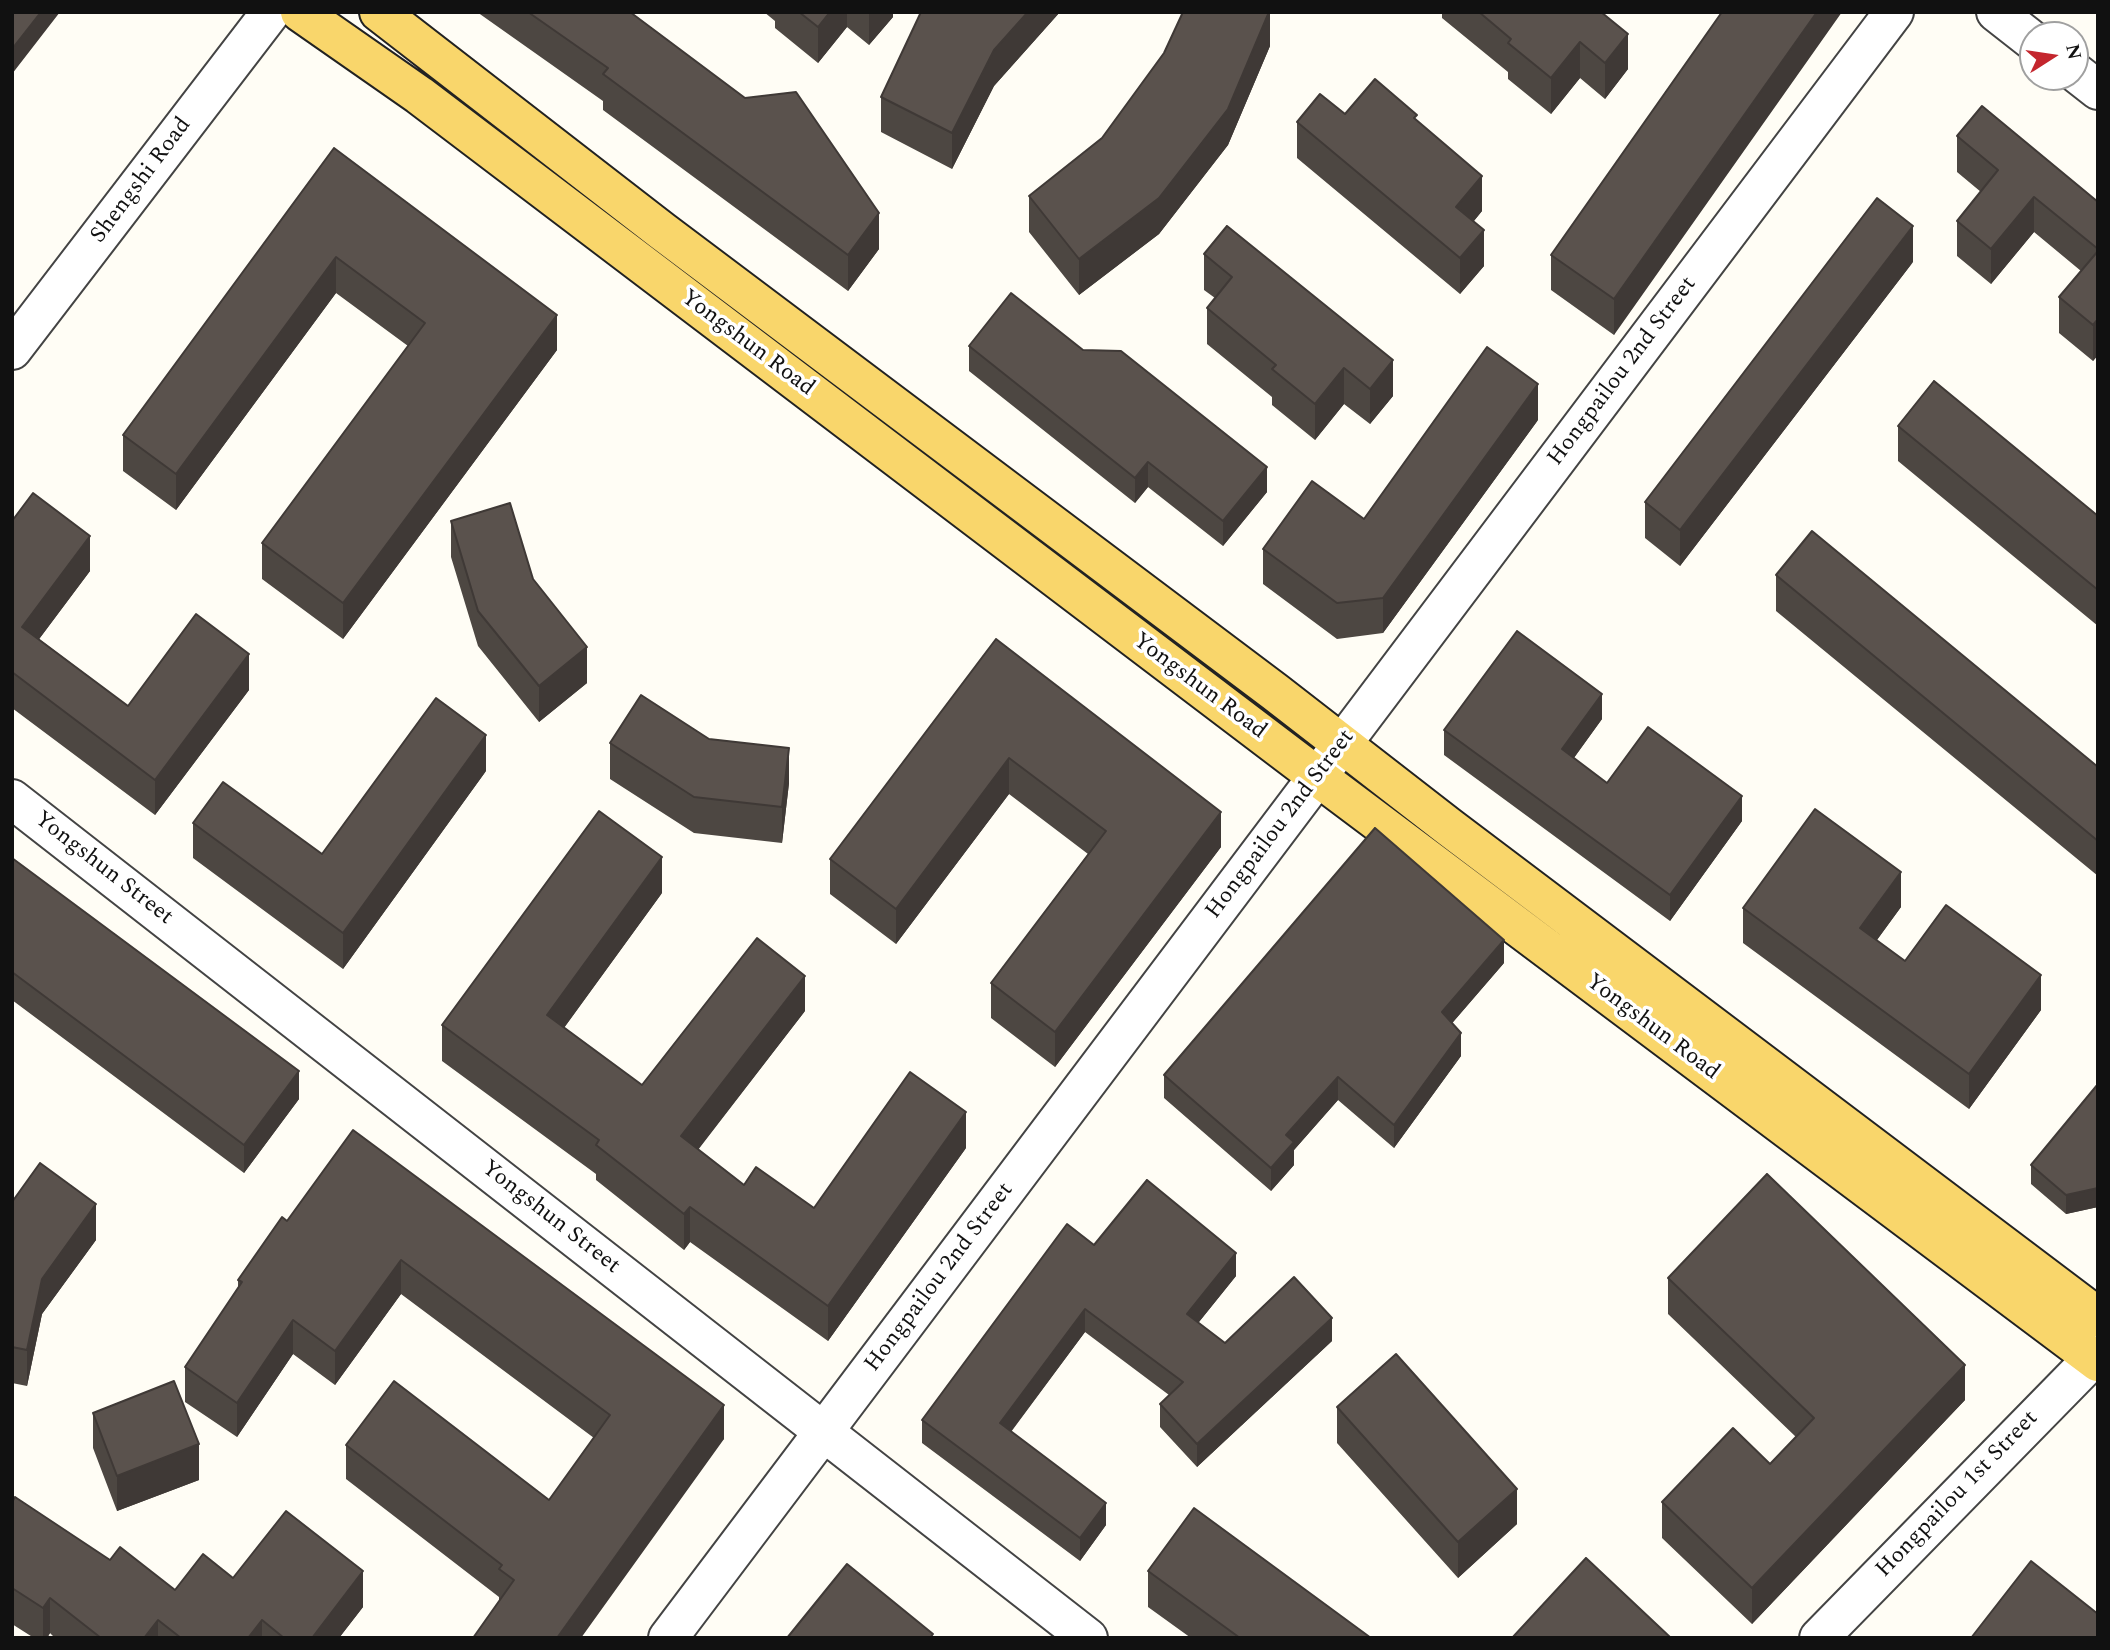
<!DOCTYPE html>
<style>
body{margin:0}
#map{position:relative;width:2110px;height:1650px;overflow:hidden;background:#fffdf5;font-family:Spectral,serif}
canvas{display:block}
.frame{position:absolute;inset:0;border:14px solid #111;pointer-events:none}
.north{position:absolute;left:2019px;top:21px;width:70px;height:70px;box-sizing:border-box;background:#fff;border:2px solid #a0a0a0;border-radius:50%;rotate:78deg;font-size:19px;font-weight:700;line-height:28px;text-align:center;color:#111}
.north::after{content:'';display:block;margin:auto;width:24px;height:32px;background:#c4262e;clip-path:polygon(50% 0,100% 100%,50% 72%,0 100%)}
</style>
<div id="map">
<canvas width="2110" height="1650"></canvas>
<div class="frame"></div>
<div class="north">N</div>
</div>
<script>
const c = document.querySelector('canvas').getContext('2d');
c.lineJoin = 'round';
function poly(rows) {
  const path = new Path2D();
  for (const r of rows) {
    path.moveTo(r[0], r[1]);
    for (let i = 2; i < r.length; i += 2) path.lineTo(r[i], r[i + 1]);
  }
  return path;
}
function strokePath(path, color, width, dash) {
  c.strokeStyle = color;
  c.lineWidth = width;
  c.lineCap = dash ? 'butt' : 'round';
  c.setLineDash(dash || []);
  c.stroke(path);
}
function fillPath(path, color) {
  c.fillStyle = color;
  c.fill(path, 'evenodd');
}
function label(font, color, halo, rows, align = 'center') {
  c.font = font + ' Spectral,serif';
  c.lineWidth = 7;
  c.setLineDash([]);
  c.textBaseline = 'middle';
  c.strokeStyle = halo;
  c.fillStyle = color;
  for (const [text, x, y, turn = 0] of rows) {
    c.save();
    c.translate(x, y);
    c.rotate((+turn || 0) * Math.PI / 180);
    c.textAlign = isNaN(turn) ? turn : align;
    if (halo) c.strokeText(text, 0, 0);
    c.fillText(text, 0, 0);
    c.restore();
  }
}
const minor = poly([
 [1996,12,2033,41],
 [2075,72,2098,90],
 [12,350,271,12],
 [12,799,1088,1638],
 [668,1638,1894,12],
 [1819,1638,2098,1353]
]);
const major = poly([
 [300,12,419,95,1318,777,2098,1362],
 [379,12,662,231,1275,692,1449,827,2098,1317]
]);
strokePath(minor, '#444', 42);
strokePath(major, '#222', 42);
strokePath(minor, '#fff', 38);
strokePath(major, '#f9d66b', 38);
fillPath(poly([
 [477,12,630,12,879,249,848,291,603,110,603,101],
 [764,12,893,12,893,17,869,45,847,27,818,63,775,28,775,21],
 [921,12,1060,12,994,86,952,169,881,132,881,97],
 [1270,12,1270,46,1228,145,1159,234,1079,295,1029,232,1029,196],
 [1442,12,1601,12,1628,69,1605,99,1580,78,1551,114,1508,79,1508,72,1442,18],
 [1722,12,1614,335,1551,290,1551,255],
 [1345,114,1417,121,1482,211,1473,222,1484,266,1460,294,1297,158,1297,122],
 [1957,136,2098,202,2098,355,2093,361,2059,333,2059,297,2081,271,2034,232,1991,284,1957,256,1957,221,1981,192,1957,172],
 [334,148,557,350,343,639,262,579,262,543,408,346,336,293,176,510,123,471,123,435],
 [1204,254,1393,396,1370,424,1344,404,1315,440,1272,405,1272,397,1207,344,1207,308,1215,298,1204,290],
 [1913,262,1680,566,1645,538,1645,502],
 [969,346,1083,350,1267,492,1223,546,1148,487,1135,503,969,371],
 [1538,420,1383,633,1337,639,1263,584,1263,549,1364,519],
 [1898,426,2098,516,2098,626,1898,461],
 [12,521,90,571,39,639,128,706,249,690,155,815,12,708],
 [451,521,533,579,587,683,539,722,478,646,451,557],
 [1776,575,2098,767,2098,876,1776,611],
 [996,639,1221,847,1055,1067,991,1018,991,983,1088,854,1009,794,896,944,830,894,830,859],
 [1602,719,1574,758,1607,783,1742,821,1670,921,1444,755,1444,730],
 [709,739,789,783,782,843,694,833,610,779,610,743],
 [486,771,343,969,193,858,193,823,322,854],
 [12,858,299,1099,244,1173,12,1000],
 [662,893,564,1028,642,1085,805,1011,698,1149,744,1185,814,1208,966,1148,828,1341,690,1242,684,1250,596,1180,596,1174,442,1061,442,1025],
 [1901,907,1877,940,1905,961,2041,1010,1969,1109,1743,943,1743,908],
 [1504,963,1452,1023,1461,1056,1394,1148,1338,1100,1294,1150,1294,1165,1271,1191,1164,1098,1164,1075],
 [2098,1084,2098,1207,2066,1214,2031,1184,2031,1165],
 [353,1130,724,1439,499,1601,499,1597,346,1479,346,1445,549,1500,594,1438,401,1294,335,1385,293,1354,237,1437,185,1402,185,1367,238,1288,238,1280,287,1221],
 [12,1202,96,1240,42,1314,27,1386,12,1383],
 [1094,1245,1236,1276,1198,1323,1225,1343,1332,1341,1197,1467,1160,1427,1160,1404,1169,1395,1085,1332,1011,1432,1106,1525,1080,1561,922,1443,922,1420],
 [1668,1278,1965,1400,1752,1624,1662,1538,1662,1502,1770,1464,1796,1437,1668,1314],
 [1337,1407,1517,1524,1458,1578,1337,1443],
 [93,1413,199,1480,117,1511,93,1448],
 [12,1502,110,1560,175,1590,233,1578,363,1607,339,1638,55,1638,50,1633,47,1638,34,1638,12,1624],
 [1148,1571,1371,1638,1191,1638,1148,1607]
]), '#4d4742');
fillPath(poly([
 [41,12,60,12,12,74,12,49],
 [830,12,847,12,847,27,818,63,818,27],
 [869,12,893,12,893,17,869,45],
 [1028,12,1060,12,994,86,952,169,952,133,994,50],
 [1269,12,1270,12,1270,46,1228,145,1159,234,1079,295,1079,259],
 [1817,12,1842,12,1614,335,1614,299],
 [1628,34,1628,69,1605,99,1605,63],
 [1580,42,1580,78,1551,114,1551,78],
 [1482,176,1482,211,1456,243,1456,207],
 [2034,197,2034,232,1991,284,1991,249],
 [879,213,879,249,848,291,848,255],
 [1913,226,1913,262,1680,566,1680,530],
 [1484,230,1484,266,1460,294,1460,258],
 [336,257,336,293,176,510,176,474],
 [557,315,557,350,343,639,343,603],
 [2098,319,2098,355,2093,361,2093,325],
 [1393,360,1393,396,1370,424,1370,389],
 [1344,368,1344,404,1315,440,1315,404],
 [1538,384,1538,420,1383,633,1383,598],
 [1148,462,1148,487,1135,503,1135,478],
 [1267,467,1267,492,1223,546,1223,521],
 [90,536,90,571,22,662,22,627],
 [587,647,587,683,539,722,539,686],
 [249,654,249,690,155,815,155,780],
 [1602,694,1602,719,1562,774,1562,749],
 [486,735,486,771,343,969,343,933],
 [789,748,789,783,782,843,782,807],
 [1009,758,1009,794,896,944,896,909],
 [1742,796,1742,821,1670,921,1670,895],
 [1221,812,1221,847,1055,1067,1055,1032],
 [662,857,662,893,547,1051,547,1015],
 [1901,872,1901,907,1860,963,1860,928],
 [1504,940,1504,963,1442,1035,1442,1012],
 [2041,975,2041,1010,1969,1109,1969,1074],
 [805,976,805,1011,681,1172,681,1136],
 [13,1027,13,1063,12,1064,12,1028],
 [1461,1033,1461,1056,1394,1148,1394,1125],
 [299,1071,299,1099,244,1173,244,1145],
 [1338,1077,1338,1100,1294,1150,1294,1165,1271,1191,1271,1168,1286,1135],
 [966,1112,966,1148,828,1341,828,1306],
 [2098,1188,2098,1207,2066,1214,2066,1195],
 [96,1204,96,1240,42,1314,27,1386,27,1350,42,1279],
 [690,1207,690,1242,684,1250,684,1214],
 [1236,1253,1236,1276,1187,1337,1187,1314],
 [401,1260,401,1294,335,1385,335,1351],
 [1085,1309,1085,1332,1000,1446,1000,1423],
 [1332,1318,1332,1341,1197,1467,1197,1444],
 [293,1320,293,1354,237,1437,237,1403],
 [1965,1365,1965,1400,1752,1624,1752,1588],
 [724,1405,724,1439,581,1638,557,1638],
 [199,1444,199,1480,117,1511,117,1476],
 [1517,1489,1517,1524,1458,1578,1458,1542],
 [1106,1503,1106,1525,1080,1561,1080,1538],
 [363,1571,363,1607,339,1638,312,1638],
 [50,1598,50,1633,47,1638,43,1638,43,1608],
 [158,1620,158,1638,144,1638],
 [262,1620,262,1638,248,1638]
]), '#3f3936');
const building = poly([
 [12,12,41,12,12,49,12,12],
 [528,12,630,12,745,98,796,92,879,213,848,255,603,74,608,68,528,12],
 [799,12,830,12,818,27,799,12],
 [921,12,1028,12,994,50,952,133,881,97,921,12],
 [1183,12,1269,12,1228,109,1159,198,1079,259,1029,196,1102,138,1164,53,1183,12],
 [1479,12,1601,12,1628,34,1605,63,1580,42,1551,78,1508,43,1511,39,1479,12],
 [1722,12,1817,12,1614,299,1551,255,1722,12],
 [1375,79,1417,115,1414,118,1482,176,1456,207,1484,230,1460,258,1297,122,1320,94,1345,114,1375,79],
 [1982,106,2098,202,2098,249,2034,197,1991,249,1957,221,1998,170,1957,136,1982,106],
 [334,148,557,315,343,603,262,543,425,323,336,257,176,474,123,435,334,148],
 [1877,198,1913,226,1680,530,1645,502,1877,198],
 [1227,226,1393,360,1370,389,1344,368,1315,404,1272,369,1276,365,1207,308,1232,277,1204,254,1227,226],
 [2098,251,2098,319,2093,325,2059,297,2098,251],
 [1011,293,1083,350,1121,351,1267,467,1223,521,1148,462,1135,478,969,346,1011,293],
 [1487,347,1538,384,1383,598,1337,603,1263,549,1312,481,1364,519,1487,347],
 [1934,381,2098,516,2098,590,1898,426,1934,381],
 [33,493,90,536,22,627,128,706,196,614,249,654,155,780,12,672,12,521,33,493],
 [510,503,533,579,587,647,539,686,478,611,451,521,510,503],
 [1812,531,2098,767,2098,841,1776,575,1812,531],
 [1517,631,1602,694,1562,749,1607,783,1648,727,1742,796,1670,895,1444,730,1517,631],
 [996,639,1221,812,1055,1032,991,983,1106,831,1009,758,896,909,830,859,996,639],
 [641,695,709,739,789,748,782,807,694,797,610,743,641,695],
 [436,698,486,735,343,933,193,823,223,782,322,854,436,698],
 [1815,809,1901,872,1860,928,1905,961,1946,905,2041,975,1969,1074,1743,908,1815,809],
 [599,811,662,857,547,1015,642,1085,757,938,805,976,681,1136,744,1185,756,1167,814,1208,910,1072,966,1112,828,1306,690,1207,684,1214,596,1145,599,1140,442,1025,599,811],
 [1375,828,1504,940,1442,1012,1461,1033,1394,1125,1338,1077,1286,1135,1294,1142,1271,1168,1164,1075,1375,828],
 [12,858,299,1071,244,1145,12,972,12,858],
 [2098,1084,2098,1188,2066,1195,2031,1165,2098,1084],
 [353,1130,724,1405,557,1638,473,1638,514,1580,499,1569,502,1565,346,1445,394,1381,549,1500,610,1415,401,1260,335,1351,293,1320,237,1403,185,1367,242,1282,238,1280,282,1217,287,1221,353,1130],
 [40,1163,96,1204,42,1279,27,1350,12,1347,12,1202,40,1163],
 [1767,1174,1965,1365,1752,1588,1662,1502,1733,1428,1770,1464,1814,1418,1668,1278,1767,1174],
 [1147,1180,1236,1253,1187,1314,1225,1343,1294,1277,1332,1318,1197,1444,1160,1404,1183,1382,1085,1309,1000,1423,1106,1503,1080,1538,922,1420,1067,1224,1094,1245,1147,1180],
 [1396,1354,1517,1489,1458,1542,1337,1407,1396,1354],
 [174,1381,199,1444,117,1476,93,1413,174,1381],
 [15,1497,110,1560,120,1547,175,1590,203,1554,233,1578,286,1511,363,1571,312,1638,284,1638,262,1620,248,1638,181,1638,158,1620,144,1638,101,1638,50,1598,43,1608,12,1588,12,1502,15,1497],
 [1194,1508,1371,1638,1240,1638,1148,1571,1194,1508],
 [1586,1558,1671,1638,1512,1638,1586,1558],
 [2031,1561,2098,1614,2098,1638,1971,1638,2031,1561],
 [847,1564,933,1634,930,1638,787,1638,847,1564]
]);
fillPath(building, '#5a524d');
strokePath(building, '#3f3936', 2);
label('23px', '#111', '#fff', [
 ["Shengshi Road",142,181,-53],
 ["Yongshun Road",747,344,37],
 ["Hongpailou 2nd Street",1623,372,-53],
 ["Yongshun Road",1199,687,37],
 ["Hongpailou 2nd Street",1281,825,-53],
 ["Yongshun Street",103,869,38],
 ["Yongshun Road",1652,1028,37],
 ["Yongshun Street",550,1218,38],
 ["Hongpailou 2nd Street",940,1278,-53],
 ["Hongpailou 1st Street",1958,1495,-46]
]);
</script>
